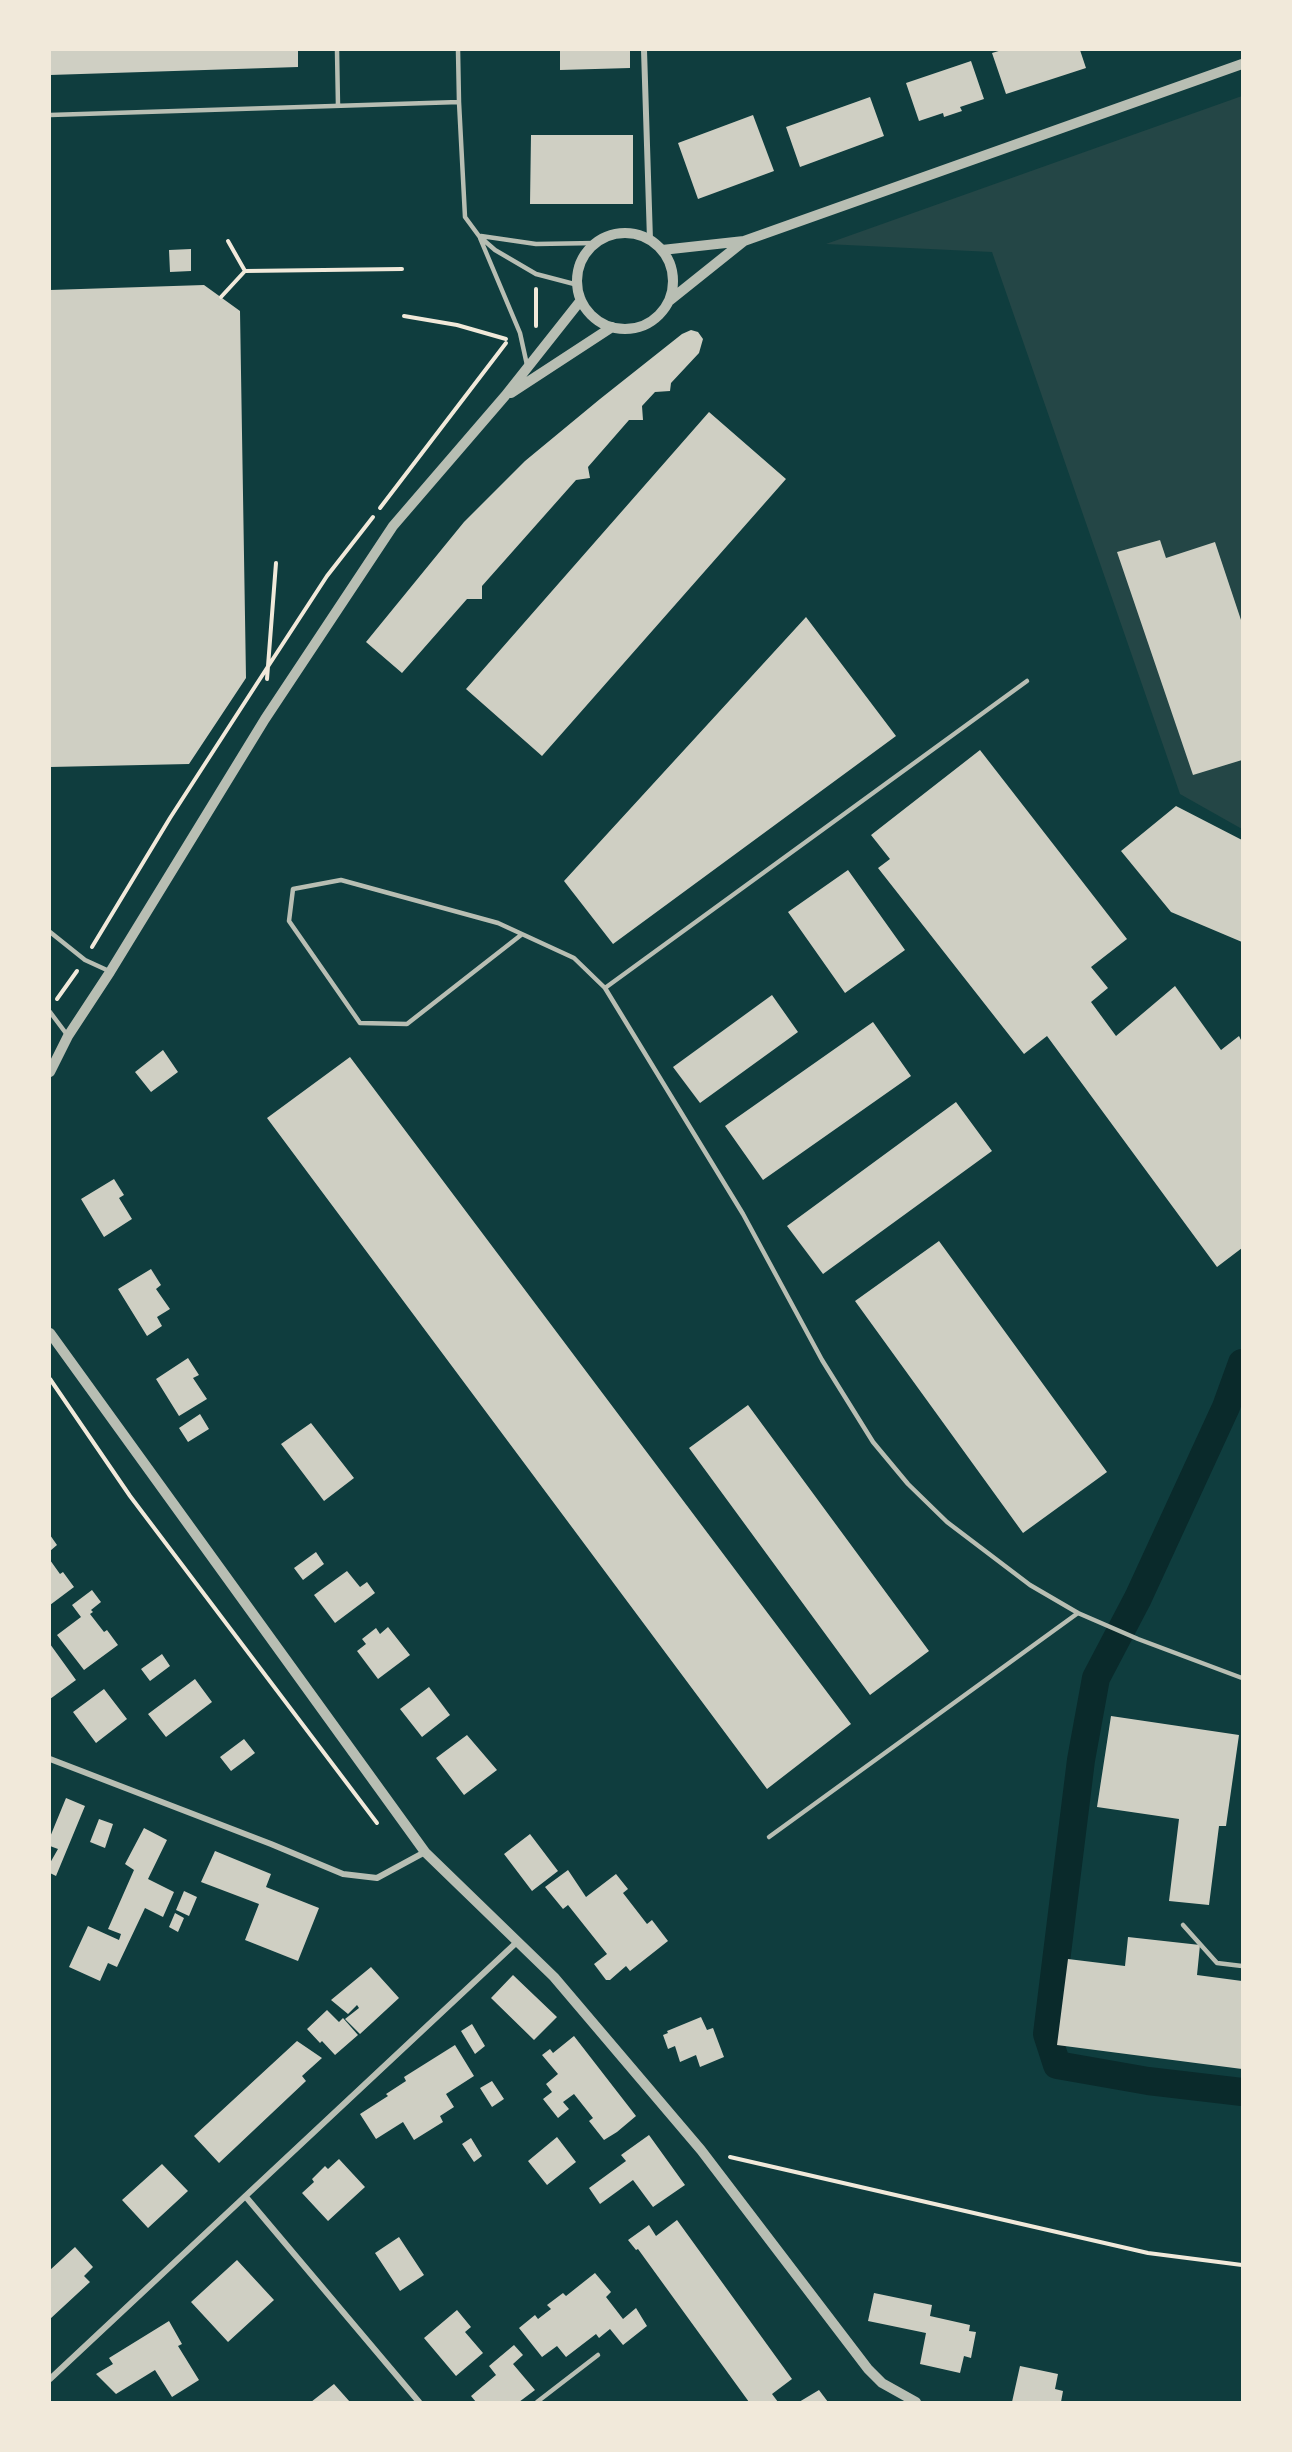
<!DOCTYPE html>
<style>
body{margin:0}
#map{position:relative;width:1292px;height:2452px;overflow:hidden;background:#0f3d3e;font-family:Cabin,sans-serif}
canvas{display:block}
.frame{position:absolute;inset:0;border:51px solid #f1e9da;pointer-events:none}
</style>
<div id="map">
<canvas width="1292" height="2452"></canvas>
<div class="frame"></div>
</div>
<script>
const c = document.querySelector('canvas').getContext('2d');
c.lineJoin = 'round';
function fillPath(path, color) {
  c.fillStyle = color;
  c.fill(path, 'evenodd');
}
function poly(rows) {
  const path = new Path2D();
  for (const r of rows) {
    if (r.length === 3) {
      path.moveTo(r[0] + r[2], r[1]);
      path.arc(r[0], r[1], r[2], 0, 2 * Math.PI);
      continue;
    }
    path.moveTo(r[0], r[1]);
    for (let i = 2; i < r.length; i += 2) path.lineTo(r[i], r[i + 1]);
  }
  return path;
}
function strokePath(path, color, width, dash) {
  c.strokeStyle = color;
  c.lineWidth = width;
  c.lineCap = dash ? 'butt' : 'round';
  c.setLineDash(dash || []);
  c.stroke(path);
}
fillPath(poly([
 [1242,96,1242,829,1180,794,992,252,826,244]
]), '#244646');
strokePath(poly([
 [1242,1363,1226,1407,1138,1598,1096,1678,1081,1760,1047,2034,1057,2065,1148,2081,1242,2092]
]), '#0a2a2b', 28);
fillPath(poly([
 [50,50,298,50,298,67,50,75],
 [560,50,630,50,630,68,560,70],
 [1002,50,1080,50,1086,68,1006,94,992,53],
 [971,61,984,99,960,107,962,111,944,117,943,113,919,121,906,83],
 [870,97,884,136,800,167,786,127],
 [753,115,774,171,698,199,678,143],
 [531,135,633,135,633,204,530,204],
 [191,249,191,271,170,272,169,250],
 [204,285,240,311,246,678,189,764,50,767,50,290],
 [691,330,698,332,703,339,699,353,671,383,670,391,655,392,642,406,643,420,629,420,588,467,590,478,576,480,482,586,482,599,467,599,402,673,366,642,464,522,525,461,600,399,682,334],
 [709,412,786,479,542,756,466,689],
 [1160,540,1166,558,1215,542,1242,623,1242,760,1193,775,1117,552],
 [806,617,896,736,613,944,564,881],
 [980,750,1127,939,1091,967,1108,988,1091,1002,1116,1036,1175,986,1221,1050,1239,1036,1242,1042,1242,1248,1217,1267,1047,1036,1024,1054,878,868,890,859,871,835],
 [1176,806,1242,840,1242,942,1171,912,1121,851],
 [848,870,905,950,845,993,788,912],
 [772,995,798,1032,700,1103,673,1067],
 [873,1022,911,1076,763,1180,725,1126],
 [163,1050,178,1072,151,1092,135,1072],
 [350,1057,851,1724,767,1789,267,1118],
 [956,1102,992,1151,823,1274,787,1226],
 [114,1179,124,1195,119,1198,132,1219,104,1237,81,1199],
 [939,1241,1107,1472,1023,1533,855,1301],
 [151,1269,161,1285,156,1289,170,1309,157,1317,162,1326,147,1336,118,1289],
 [188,1358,199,1375,193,1378,207,1399,179,1416,156,1379],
 [748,1405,929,1651,870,1695,689,1448],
 [200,1414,209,1429,188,1442,179,1428],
 [311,1423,354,1478,324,1501,281,1444],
 [50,1535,57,1545,50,1551],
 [316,1552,324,1564,303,1580,294,1568],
 [50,1560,60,1574,63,1572,74,1587,50,1605],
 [347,1571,360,1587,367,1582,375,1593,335,1623,314,1595],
 [92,1590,101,1602,91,1610,93,1612,90,1614,104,1632,107,1630,118,1645,84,1670,57,1635,81,1617,72,1605],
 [388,1627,410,1655,378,1679,357,1651,366,1644,362,1639,376,1628,380,1634],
 [50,1644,76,1680,50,1699],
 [162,1654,170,1666,150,1681,141,1669],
 [195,1679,212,1702,166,1737,148,1714],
 [429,1687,450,1715,422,1737,400,1709],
 [104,1689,127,1719,96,1743,73,1712],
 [1111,1716,1239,1735,1226,1826,1219,1826,1209,1905,1169,1901,1179,1819,1097,1807],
 [467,1735,497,1770,464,1795,436,1758],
 [244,1739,255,1753,231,1771,220,1757],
 [66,1798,85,1806,56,1876,50,1873,50,1863,58,1849,50,1846,50,1837],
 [99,1819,113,1824,105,1848,90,1842],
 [144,1828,167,1840,148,1879,174,1892,163,1917,145,1908,117,1967,108,1963,100,1981,69,1967,88,1926,119,1940,121,1934,108,1929,134,1870,125,1864],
 [530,1834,558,1871,532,1891,504,1854],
 [215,1851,271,1874,266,1887,319,1908,298,1961,245,1940,259,1904,201,1882],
 [568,1870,586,1897,616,1874,628,1889,623,1893,647,1924,652,1920,668,1941,630,1971,626,1966,610,1980,606,1980,594,1964,607,1954,568,1905,563,1909,545,1887],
 [184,1891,197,1897,189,1916,176,1910],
 [175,1913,184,1918,178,1932,169,1927],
 [1128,1937,1200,1945,1197,1975,1242,1981,1242,2069,1057,2045,1068,1959,1125,1966],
 [371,1967,399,1998,360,2034,345,2019,359,2008,357,2005,348,2014,331,2000],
 [513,1975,557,2017,534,2040,491,1998],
 [327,2010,339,2022,343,2018,358,2035,335,2055,322,2041,320,2043,307,2029],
 [701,2017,707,2030,713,2028,724,2057,700,2067,696,2055,680,2062,675,2046,668,2049,663,2035,668,2033,667,2031],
 [472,2024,485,2046,475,2054,461,2031],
 [574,2036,636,2116,617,2132,604,2140,589,2121,593,2118,574,2094,563,2102,569,2109,558,2118,543,2099,552,2092,546,2084,558,2074,542,2055,550,2049,553,2053],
 [297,2041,322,2058,302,2076,306,2081,219,2163,194,2136],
 [455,2045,474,2076,446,2094,454,2107,440,2116,443,2122,414,2140,403,2122,376,2139,360,2114,388,2096,386,2094,406,2081,404,2077],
 [492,2081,504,2099,492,2107,480,2088],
 [649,2135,685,2185,653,2207,633,2180,600,2204,589,2188,626,2161,621,2155],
 [557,2137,576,2162,547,2185,528,2161],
 [471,2138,482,2156,474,2162,462,2144],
 [339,2159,365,2187,328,2221,302,2193,314,2182,312,2179,325,2166,328,2169],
 [162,2164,188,2191,148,2228,122,2200],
 [677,2220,792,2379,772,2394,778,2402,749,2402,638,2249,636,2250,628,2240,649,2225,656,2236],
 [399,2237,424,2275,400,2291,375,2253],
 [75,2247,93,2267,84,2276,90,2282,50,2319,50,2270],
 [237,2260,274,2300,228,2342,191,2302],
 [595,2273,611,2292,606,2297,623,2319,636,2308,647,2326,623,2345,610,2329,599,2338,596,2334,566,2357,557,2346,542,2357,519,2328,535,2315,538,2319,551,2309,547,2305,563,2293,566,2296],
 [874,2293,932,2305,930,2316,970,2325,969,2331,976,2332,971,2358,964,2356,960,2373,920,2364,926,2333,868,2321],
 [457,2310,471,2327,465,2332,483,2353,456,2376,424,2338],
 [169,2321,182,2344,178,2346,199,2380,172,2397,155,2370,116,2394,96,2374,113,2364,109,2358],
 [514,2345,523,2355,513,2364,535,2390,519,2402,476,2402,471,2396,496,2375,489,2366],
 [1020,2366,1058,2374,1055,2389,1063,2391,1061,2402,1012,2402],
 [334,2384,350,2402,311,2402],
 [819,2390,828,2402,799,2402]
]), '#cfcfc3');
strokePath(poly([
 [228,241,245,271],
 [536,289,536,326],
 [221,297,245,271,402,269],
 [404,316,457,325,506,339],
 [380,508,506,343],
 [267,679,276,563],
 [92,947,170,818,267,668,327,576,373,517],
 [57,999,77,971],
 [50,1379,130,1496,377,1823],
 [730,2157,1148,2253,1242,2265]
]), '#f1e9da', 4);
strokePath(poly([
 [337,50,338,106],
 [458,50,459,102],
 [50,115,459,102,465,217,479,236,495,250,536,274,578,285],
 [481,236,536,244,596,243],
 [480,238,520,333,527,365],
 [50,932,85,960,109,971],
 [521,935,407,1024,360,1023,289,921,293,889,341,880,498,923,574,958,605,988,743,1214,822,1360,873,1442,908,1484,947,1522,1030,1585,1078,1613,1138,1639,1242,1678],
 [605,988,1027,681],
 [50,1012,68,1036],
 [769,1837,1078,1613],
 [1183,1925,1217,1963,1242,1966],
 [537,2402,598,2355]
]), '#b8beb3', 4.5);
strokePath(poly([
 [644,50,650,240],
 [50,1759,271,1844,343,1874,377,1878,425,1852],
 [246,2197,419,2402],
 [50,2379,518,1941]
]), '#b8beb3', 6);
strokePath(poly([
 [625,281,48],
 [662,250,744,241,1242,64],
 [669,301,744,241],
 [511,393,612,327],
 [50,1072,68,1036,110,972,265,719,393,526,505,396,581,300],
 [50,1333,425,1852,554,1977,701,2150,868,2369,882,2383,916,2402]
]), '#b8beb3', 10);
</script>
